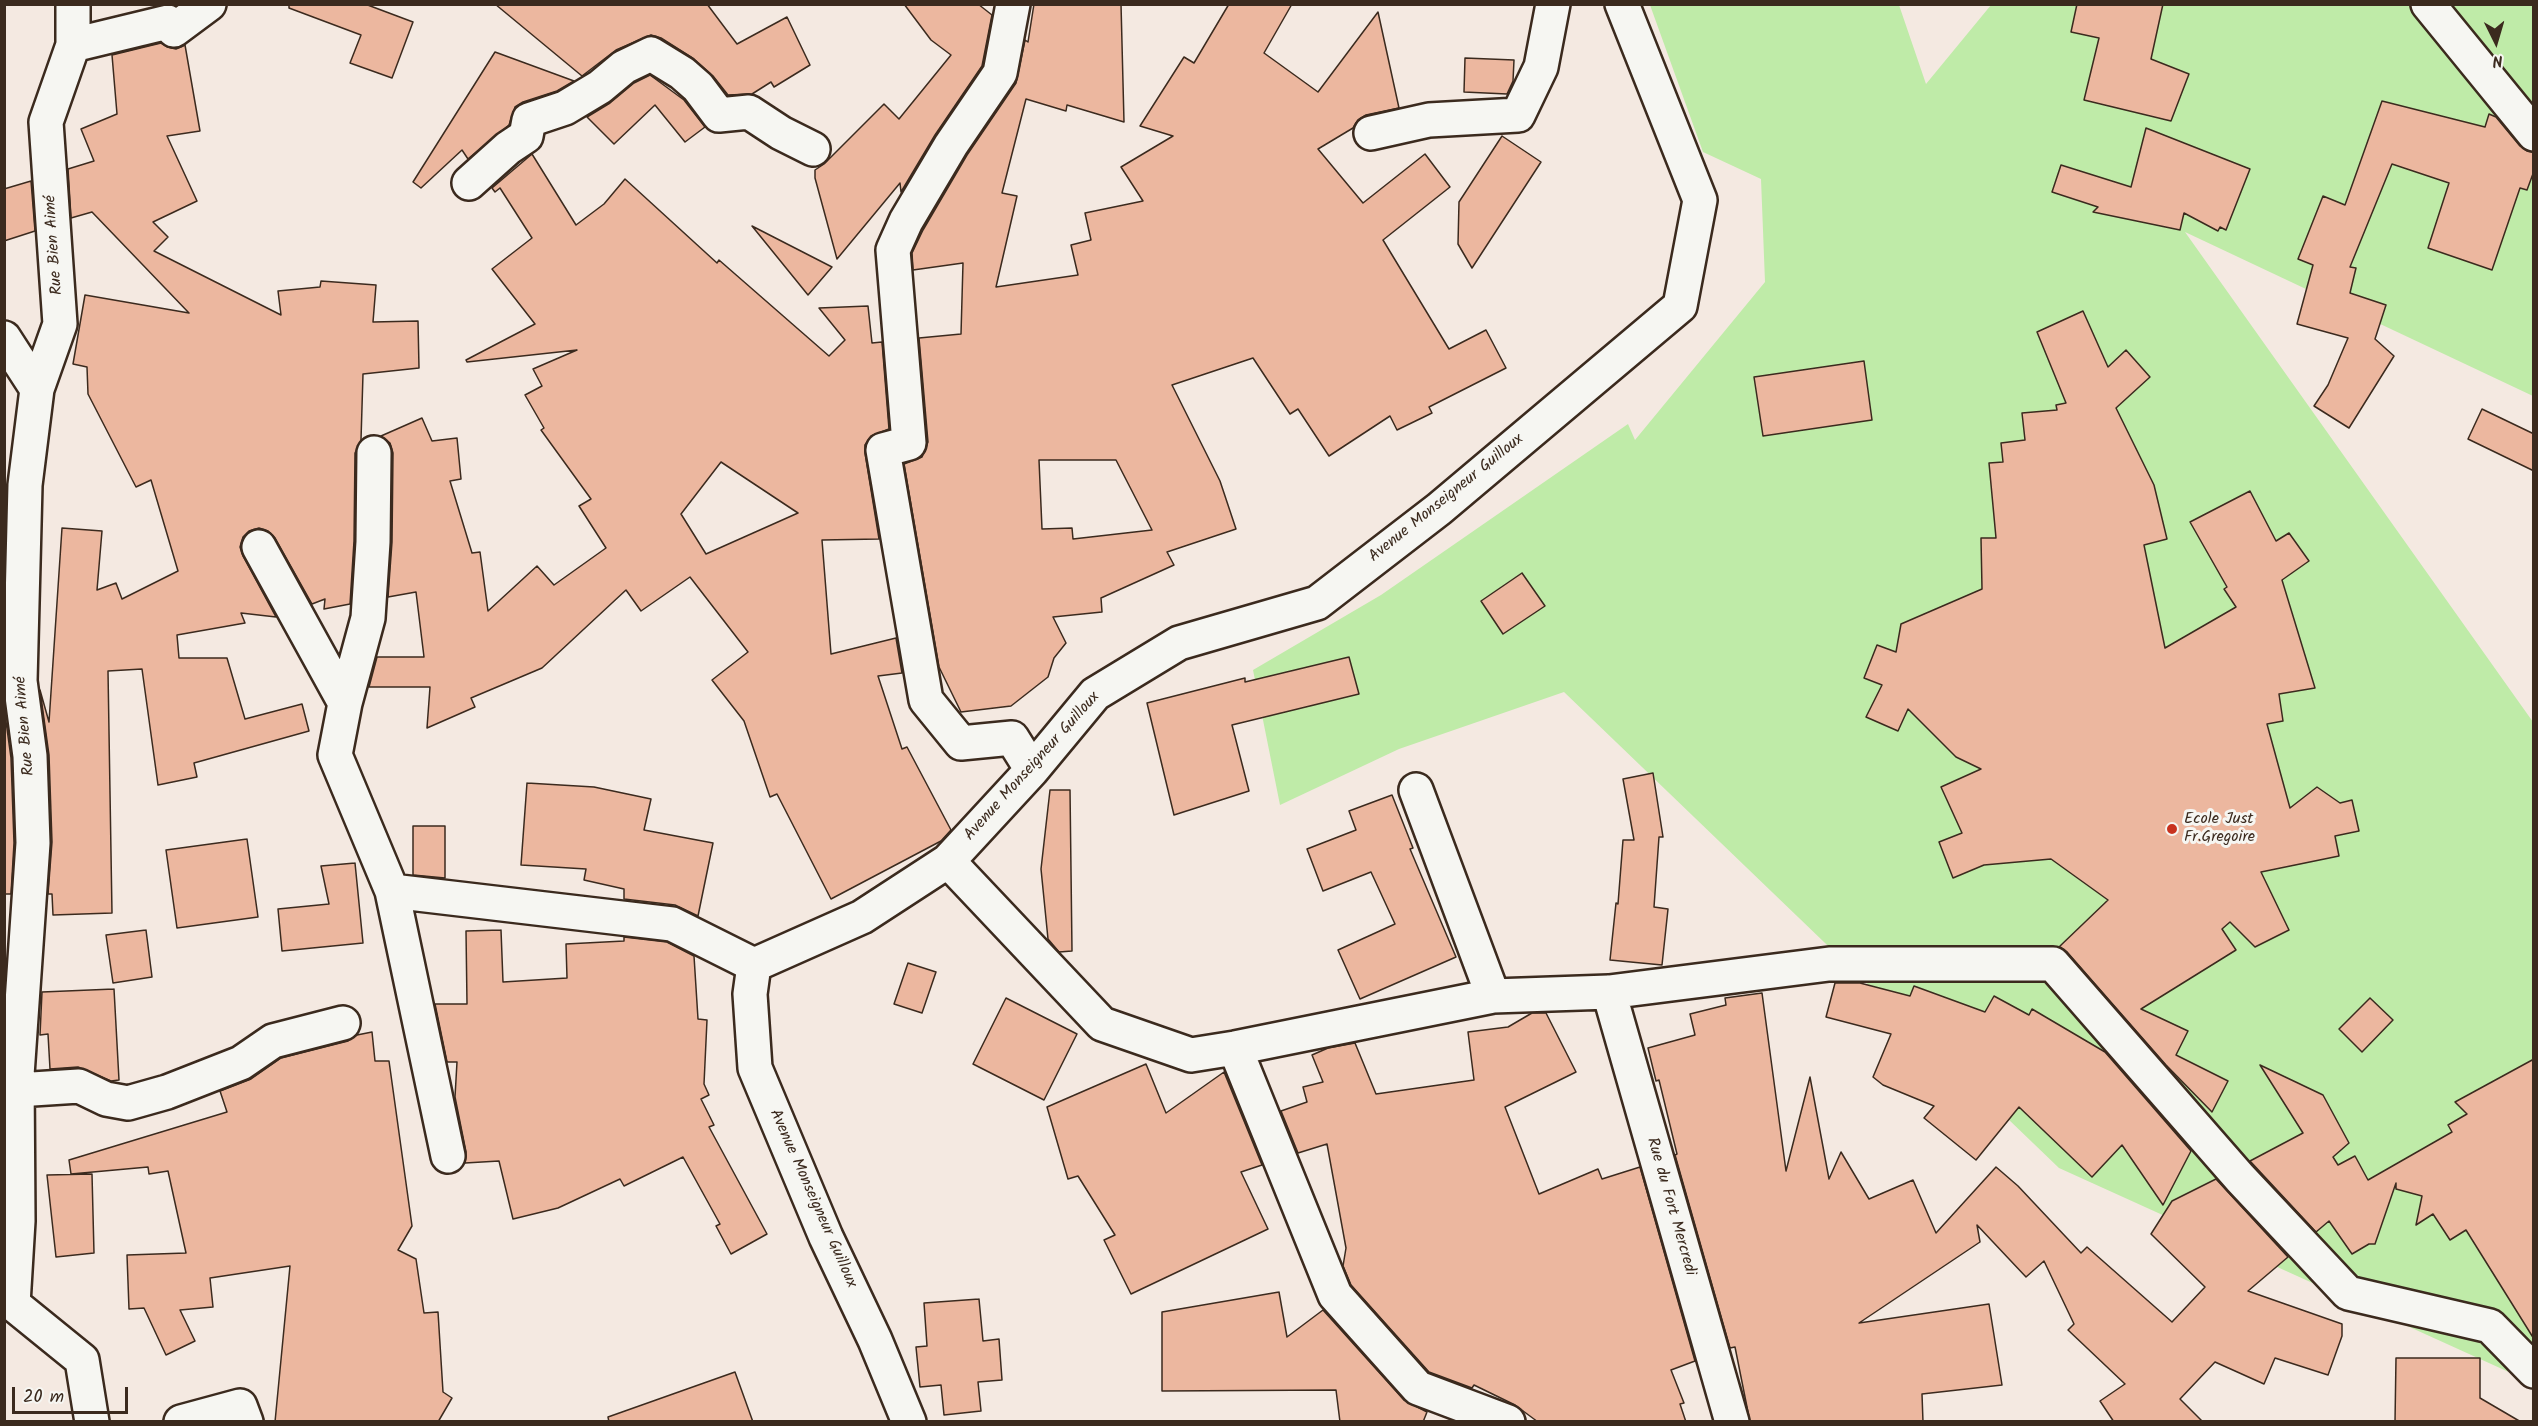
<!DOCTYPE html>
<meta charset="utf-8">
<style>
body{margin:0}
#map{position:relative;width:2538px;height:1426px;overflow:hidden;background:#f4e9e1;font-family:Kalam,sans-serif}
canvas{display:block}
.frame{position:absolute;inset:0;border:6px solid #3b2a1e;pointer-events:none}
.north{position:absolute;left:2466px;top:12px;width:60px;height:60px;-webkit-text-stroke:4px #f6f6f2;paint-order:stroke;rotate:175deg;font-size:16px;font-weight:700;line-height:24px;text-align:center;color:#3b2a1e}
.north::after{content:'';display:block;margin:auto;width:21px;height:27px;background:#3b2a1e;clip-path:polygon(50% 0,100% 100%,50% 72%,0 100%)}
.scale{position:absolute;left:12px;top:1387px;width:116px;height:27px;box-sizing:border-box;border:3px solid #3b2a1e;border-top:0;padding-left:8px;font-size:18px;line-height:21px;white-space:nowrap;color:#3b2a1e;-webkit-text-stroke:4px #f6f6f2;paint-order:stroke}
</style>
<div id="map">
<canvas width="2538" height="1426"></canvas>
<div class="frame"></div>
<div class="north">N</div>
<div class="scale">20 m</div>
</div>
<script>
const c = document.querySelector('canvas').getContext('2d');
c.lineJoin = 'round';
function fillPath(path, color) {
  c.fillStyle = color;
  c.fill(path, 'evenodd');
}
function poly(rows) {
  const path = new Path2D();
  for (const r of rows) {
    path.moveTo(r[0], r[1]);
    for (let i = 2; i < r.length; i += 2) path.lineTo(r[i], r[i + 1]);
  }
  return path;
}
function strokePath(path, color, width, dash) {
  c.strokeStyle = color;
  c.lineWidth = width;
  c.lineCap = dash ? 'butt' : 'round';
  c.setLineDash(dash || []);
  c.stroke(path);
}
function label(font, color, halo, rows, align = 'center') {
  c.font = font + ' Kalam,sans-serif';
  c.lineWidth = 6;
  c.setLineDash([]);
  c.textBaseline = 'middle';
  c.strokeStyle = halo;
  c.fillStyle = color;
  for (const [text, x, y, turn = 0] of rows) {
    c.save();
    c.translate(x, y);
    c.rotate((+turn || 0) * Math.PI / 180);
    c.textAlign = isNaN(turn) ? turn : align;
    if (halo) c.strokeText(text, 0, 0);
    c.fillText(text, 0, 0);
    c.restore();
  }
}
fillPath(poly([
 [1650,5,1899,5,1926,84,1991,5,2533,5,2533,396,2185,232,2533,722,2533,1383,2059,1168,1564,692,1399,749,1280,805,1253,670,1381,595,1628,424,1635,440,1765,282,1761,179,1703,152]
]), '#bfeba8');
const building = poly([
 [289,4,365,4,413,22,392,78,350,63,361,35,289,8,289,4],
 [495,4,707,4,737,44,787,17,810,65,774,87,771,82,752,94,728,95,713,76,694,59,661,38,651,35,616,50,582,76,495,4],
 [904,4,978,4,992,15,982,66,935,135,901,192,900,183,837,259,815,178,815,170,824,164,884,104,899,119,951,55,931,40,904,4],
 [1034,4,1121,4,1124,122,1067,105,1066,111,1026,99,1002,193,1017,196,996,287,1078,275,1071,245,1091,240,1085,213,1143,201,1121,167,1173,136,1140,126,1184,57,1194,63,1229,4,1292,4,1264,53,1318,92,1378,12,1399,108,1366,115,1358,120,1353,128,1318,149,1363,203,1425,154,1450,187,1383,240,1449,349,1486,330,1506,368,1429,407,1432,413,1397,430,1390,416,1329,456,1298,409,1290,414,1253,358,1172,385,1220,481,1236,529,1167,552,1174,565,1101,598,1102,612,1053,617,1066,643,1054,658,1048,677,1011,706,961,712,939,667,904,464,922,457,928,442,919,338,961,334,963,263,913,270,912,253,923,230,967,155,1016,83,1025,40,1028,42,1034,4],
 [1039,460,1116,460,1152,530,1073,539,1072,528,1042,529,1039,460],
 [2077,4,2163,4,2151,59,2189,74,2171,121,2084,100,2099,38,2071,32,2077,4],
 [161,43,167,47,176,49,185,45,200,131,167,136,197,201,153,222,168,237,154,251,281,315,278,291,320,287,321,281,376,285,373,322,418,321,419,368,363,374,361,440,355,453,354,541,350,604,324,609,325,599,312,604,275,538,268,531,259,528,249,531,243,537,240,547,243,556,276,617,241,613,245,623,177,635,179,658,227,658,245,719,302,704,309,731,194,763,197,777,158,785,142,669,108,671,112,913,53,915,52,894,48,894,52,842,49,755,40,690,49,722,62,528,102,531,97,590,116,583,122,599,178,571,151,480,136,487,88,394,87,367,73,364,85,295,189,313,92,212,71,218,68,169,94,161,81,129,117,114,112,55,161,43],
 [495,52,574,81,557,91,523,102,515,107,509,125,468,159,462,150,421,188,413,182,495,52],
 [1465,58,1514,60,1513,81,1507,94,1464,92,1465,58],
 [650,75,684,100,705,127,685,142,655,105,614,144,587,117,610,103,634,83,650,75],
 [2382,101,2485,127,2489,114,2496,117,2520,146,2527,151,2534,152,2534,171,2527,190,2520,188,2492,270,2428,248,2449,183,2392,164,2350,267,2356,268,2350,293,2386,305,2375,339,2394,356,2349,428,2314,406,2328,385,2348,338,2297,324,2313,265,2298,259,2323,196,2345,205,2382,101],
 [2146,128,2250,169,2226,230,2220,227,2218,231,2184,213,2180,230,2093,212,2098,207,2052,192,2061,165,2131,187,2146,128],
 [1502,136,1541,162,1472,268,1458,244,1459,202,1502,136],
 [532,154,576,225,604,204,625,179,717,263,719,260,829,356,845,340,819,308,868,306,872,343,882,342,889,429,871,436,865,445,865,453,879,539,822,540,831,654,896,638,902,673,878,676,902,749,907,747,951,830,941,841,831,899,777,794,770,797,744,721,712,680,748,652,690,577,641,611,626,590,542,668,471,698,475,707,427,728,430,687,369,687,377,657,424,657,416,592,388,597,392,542,393,453,390,443,381,436,422,418,432,441,457,438,461,479,450,481,472,553,480,552,488,611,537,566,554,585,606,548,579,506,591,499,541,430,544,428,525,395,542,386,533,369,577,350,467,362,466,360,535,324,492,269,532,238,500,188,495,192,492,188,532,154],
 [721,462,798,513,706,554,681,514,721,462],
 [31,181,35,231,4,241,4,189,31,181],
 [752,226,832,267,808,295,752,226],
 [2083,311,2108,367,2126,350,2150,377,2116,408,2154,485,2167,539,2144,545,2165,648,2236,607,2224,589,2227,587,2190,522,2250,491,2276,541,2289,533,2309,561,2282,580,2315,688,2279,694,2283,721,2267,724,2290,808,2317,787,2340,803,2352,800,2359,831,2335,836,2339,856,2261,872,2289,930,2255,947,2230,922,2222,929,2236,950,2141,1009,2188,1031,2176,1055,2228,1081,2212,1112,2166,1065,2067,952,2059,947,2108,900,2051,859,1984,865,1953,878,1939,842,1962,833,1941,787,1981,769,1956,757,1908,709,1898,731,1866,717,1882,685,1864,678,1877,645,1896,652,1901,624,1982,589,1981,538,1996,538,1989,463,2003,462,2001,443,2025,440,2022,413,2057,410,2056,405,2066,403,2037,332,2083,311],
 [1864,361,1872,420,1763,436,1754,377,1864,361],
 [2482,409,2534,434,2534,471,2468,439,2482,409],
 [1522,573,1545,606,1503,634,1481,601,1522,573],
 [1349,657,1359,694,1232,725,1249,791,1174,815,1147,703,1245,678,1245,682,1349,657],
 [4,707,11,758,14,843,11,894,4,894,4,707],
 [1653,773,1663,837,1659,837,1654,907,1668,909,1662,965,1610,960,1616,903,1618,904,1623,840,1634,840,1623,779,1653,773],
 [527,783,594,787,651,799,644,830,713,843,698,916,675,905,624,899,624,889,584,880,586,869,521,865,527,783],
 [1050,790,1070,790,1072,951,1059,952,1048,939,1041,869,1050,790],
 [1392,795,1413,848,1410,849,1456,957,1360,999,1338,950,1395,924,1371,872,1323,891,1307,849,1356,830,1349,811,1392,795],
 [413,826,445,826,445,878,413,875,413,826],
 [247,839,258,917,177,928,166,850,247,839],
 [355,863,363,943,282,951,278,909,329,904,321,866,355,863],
 [146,930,152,977,113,983,106,935,146,930],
 [501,930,503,982,567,978,566,944,624,941,624,937,667,942,694,956,698,1019,707,1020,704,1084,709,1095,701,1099,714,1125,709,1127,767,1234,731,1254,716,1226,720,1224,683,1157,624,1186,620,1179,558,1208,513,1219,499,1161,465,1163,466,1152,455,1097,457,1062,447,1062,435,1004,467,1004,466,931,501,930],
 [908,963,936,972,922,1013,894,1004,908,963],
 [1835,983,1860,983,1910,996,1914,986,1985,1012,1994,996,2029,1015,2032,1009,2105,1052,2191,1151,2163,1205,2122,1145,2092,1177,2019,1107,1976,1160,1924,1118,1934,1106,1883,1085,1873,1077,1891,1034,1826,1017,1835,983],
 [114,989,119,1080,111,1081,78,1067,50,1069,48,1034,40,1035,42,992,114,989],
 [1762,993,1786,1171,1810,1077,1829,1179,1841,1152,1869,1199,1913,1180,1936,1233,1996,1167,2018,1186,2081,1253,2087,1247,2172,1322,2205,1287,2151,1234,2172,1201,2216,1179,2288,1257,2248,1291,2342,1324,2342,1336,2328,1375,2275,1358,2264,1384,2215,1362,2180,1399,2203,1422,2114,1422,2100,1401,2125,1384,2068,1330,2074,1324,2044,1261,2026,1277,1977,1225,1980,1242,1859,1323,1989,1304,2002,1385,1922,1394,1923,1422,1750,1422,1735,1347,1730,1348,1675,1155,1677,1154,1659,1080,1656,1081,1648,1048,1695,1035,1690,1014,1726,1005,1725,998,1762,993],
 [1006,998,1077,1034,1044,1100,973,1064,1006,998],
 [2370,998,2393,1020,2362,1052,2339,1029,2370,998],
 [1532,1013,1546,1013,1576,1072,1505,1107,1539,1194,1598,1169,1602,1179,1640,1167,1695,1361,1671,1370,1684,1403,1680,1404,1686,1422,1538,1422,1515,1405,1474,1385,1472,1388,1429,1372,1351,1285,1343,1266,1346,1248,1327,1144,1298,1153,1281,1111,1307,1102,1303,1087,1323,1082,1312,1055,1328,1048,1355,1043,1376,1094,1474,1080,1468,1032,1508,1027,1532,1013],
 [372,1032,375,1061,389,1061,412,1226,398,1250,416,1259,424,1313,438,1312,443,1392,452,1398,438,1422,275,1422,290,1266,210,1278,213,1307,180,1310,195,1341,166,1355,144,1308,129,1309,127,1255,186,1253,168,1171,149,1174,148,1167,71,1174,69,1160,227,1112,220,1091,251,1079,281,1058,348,1041,357,1035,372,1032],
 [2534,1059,2534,1339,2466,1230,2450,1240,2433,1214,2416,1225,2422,1196,2396,1189,2396,1183,2375,1244,2369,1244,2352,1254,2329,1221,2316,1232,2250,1161,2303,1133,2260,1065,2323,1095,2349,1143,2333,1157,2338,1165,2355,1156,2368,1180,2452,1132,2448,1125,2467,1114,2455,1102,2534,1059],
 [1146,1064,1166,1113,1224,1072,1262,1165,1241,1172,1268,1229,1131,1294,1104,1240,1115,1235,1078,1176,1068,1179,1047,1107,1146,1064],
 [92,1174,94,1253,56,1257,47,1175,92,1174],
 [1279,1292,1287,1337,1323,1310,1404,1400,1427,1412,1423,1422,1340,1422,1336,1390,1162,1391,1162,1312,1279,1292],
 [979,1299,983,1341,999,1339,1002,1380,978,1382,981,1411,944,1415,941,1385,920,1387,916,1347,927,1346,924,1303,979,1299],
 [2396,1358,2480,1358,2480,1398,2521,1422,2395,1422,2396,1358],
 [735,1372,753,1422,609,1422,608,1417,735,1372]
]);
fillPath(building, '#ecb79f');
strokePath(building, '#3b2a1e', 1.5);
const minor = poly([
 [73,4,73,45,46,122,60,324,37,389,25,485,20,681,30,756,33,843,17,1075,18,1221,13,1304,82,1360,92,1422],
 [1013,4,1000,73,951,145,906,221,893,250,909,443,883,450,926,700,961,743,1012,738,1032,770],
 [2428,4,2534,134],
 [73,45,168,22,174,30,209,4],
 [1371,133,1429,120,1518,115,1541,67,1553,4],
 [469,183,508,148,526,136,529,120,565,108,600,87,624,67,651,54,682,73,698,87,719,115,749,112,781,133,813,149],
 [4,338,37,389],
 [374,453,373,542,368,618,345,703,335,755,392,891,672,924,754,965],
 [259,547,345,703],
 [1416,790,1493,996],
 [948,861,1102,1024,1191,1055,1235,1048,1493,996,1609,992,1829,964,2053,964,2240,1178,2348,1293,2490,1326,2534,1371],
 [392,891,448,1156],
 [1609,992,1732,1422],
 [1235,1048,1335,1295,1418,1388,1508,1422],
 [17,1090,79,1086,106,1099,128,1103,167,1092,241,1063,273,1041,343,1023],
 [181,1422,240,1406,246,1422],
 [909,1422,875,1340,826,1237,755,1068,750,994,754,965,862,917,948,861,1032,770,1095,694,1179,643,1317,603,1439,509,1680,306,1700,200,1622,4]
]);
strokePath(minor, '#3b2a1e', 38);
strokePath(minor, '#f6f6f2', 33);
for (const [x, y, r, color] of [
 [2172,829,6,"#c8321e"]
]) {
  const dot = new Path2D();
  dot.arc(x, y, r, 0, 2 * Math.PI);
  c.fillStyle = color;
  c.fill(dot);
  strokePath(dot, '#f6f6f2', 2);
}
label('16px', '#3b2a1e', '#f6f6f2', [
 ["Rue Bien Aimé",55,245,-94],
 ["Avenue Monseigneur Guilloux",1447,499,-39],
 ["Rue Bien Aimé",26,726,-95],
 ["Avenue Monseigneur Guilloux",1033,767,-48],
 ["Avenue Monseigneur Guilloux",812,1199,66],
 ["Rue du Fort Mercredi",1670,1207,74]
]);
label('16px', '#3b2a1e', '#f6f6f2', [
 ["Ecole Just",2184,820],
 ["Fr.Gregoire",2184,838]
], 'left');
</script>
